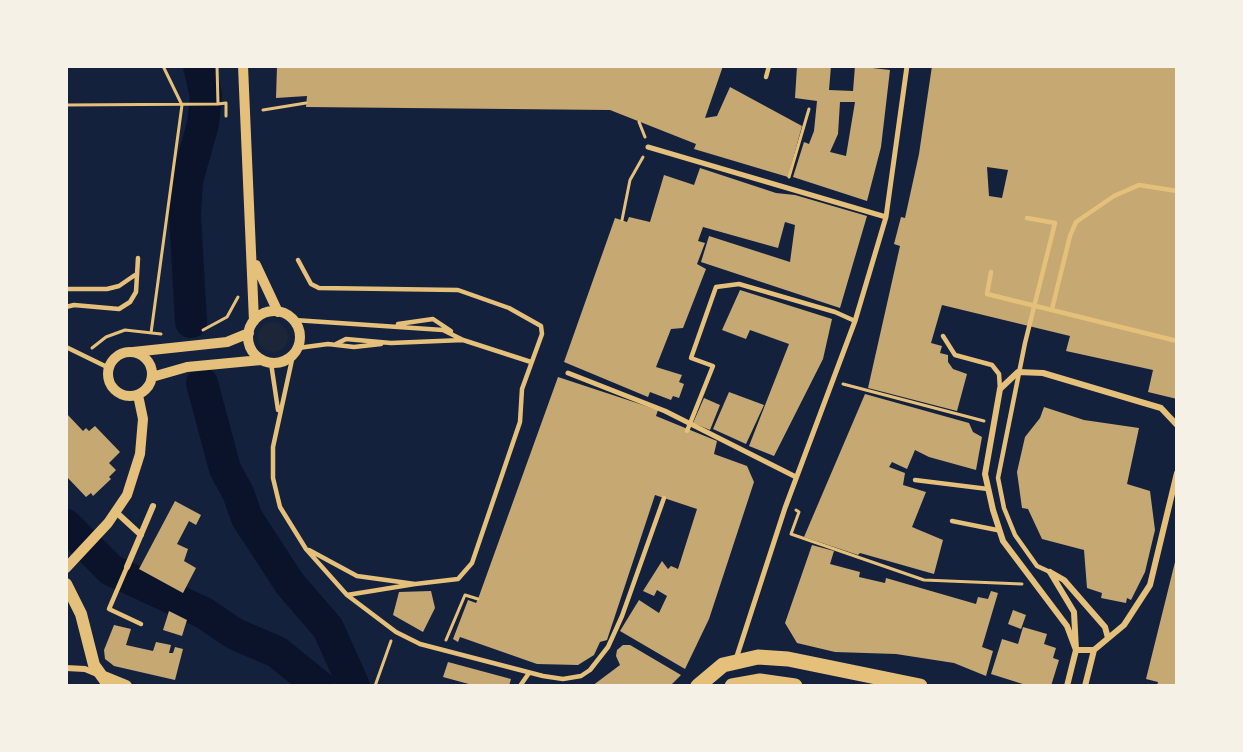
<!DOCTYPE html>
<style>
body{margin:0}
#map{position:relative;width:1243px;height:752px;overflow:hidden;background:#14213d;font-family:"IBM Plex Serif",serif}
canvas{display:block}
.frame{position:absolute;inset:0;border:68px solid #f6f1e7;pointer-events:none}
</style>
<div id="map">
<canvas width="1243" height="752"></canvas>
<div class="frame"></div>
</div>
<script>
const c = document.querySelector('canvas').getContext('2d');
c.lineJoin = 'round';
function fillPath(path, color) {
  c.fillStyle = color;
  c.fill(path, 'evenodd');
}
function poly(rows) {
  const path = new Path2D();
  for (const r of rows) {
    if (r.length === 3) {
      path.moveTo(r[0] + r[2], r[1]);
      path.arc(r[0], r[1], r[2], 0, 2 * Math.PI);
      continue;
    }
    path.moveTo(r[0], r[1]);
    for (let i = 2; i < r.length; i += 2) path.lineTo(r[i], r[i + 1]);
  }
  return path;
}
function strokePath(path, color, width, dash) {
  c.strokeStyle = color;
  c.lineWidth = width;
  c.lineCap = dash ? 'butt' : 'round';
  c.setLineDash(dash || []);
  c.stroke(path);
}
fillPath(poly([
 [273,337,15]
]), '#1d2539');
fillPath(poly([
 [300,579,342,632,362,686,343,686,312,621,289,594],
 [261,636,299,659,331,686,310,686,274,656,260,651]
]), '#0b132b');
strokePath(poly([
 [191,322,185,215,187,181,203,124,206,96,199,66],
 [202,383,225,469,238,493,247,518,290,584,328,628,354,686],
 [66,525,111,570,204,613,235,634,277,652,319,686]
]), '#0b132b', 32);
fillPath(poly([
 [277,66,723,66,705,118,717,116,730,87,802,126,788,177,694,149,696,144,610,110,306,107,307,96,276,98],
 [797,66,831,66,829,90,853,91,855,66,890,70,881,147,867,201,793,177,804,142,809,144,814,131,817,101,795,98],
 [840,102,855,102,846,156,830,152,838,134],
 [932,66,1177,66,1177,399,1148,392,1153,370,1066,351,1070,336,942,305,931,343,942,346,940,353,948,355,948,362,953,369,967,374,957,411,868,388,900,246,894,244,901,217,905,218,919,154],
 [987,167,1008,170,1002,198,989,196],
 [700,168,776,193,795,195,867,216,840,308,701,262,709,236,790,262,795,225,785,222,778,248,703,227,698,241,705,243,697,264,706,269,683,328,671,329,656,367,682,375,679,382,684,384,679,398,673,396,671,400,650,392,648,397,564,362,615,218,627,222,629,217,650,222,664,175,694,185],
 [740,290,832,319,823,359,774,456,749,446,789,344,750,330,746,339,722,330],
 [558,377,658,410,656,416,717,441,714,454,747,466,754,482,709,619,685,669,620,631,639,600,659,613,667,596,657,590,654,596,643,591,662,561,668,569,671,566,678,569,697,509,655,495,607,640,600,642,594,655,578,665,537,664,460,637,458,642,453,639,468,600,476,603,478,599],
 [729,392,764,405,746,444,713,429],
 [865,394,969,423,973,432,982,437,976,470,929,457,915,450,907,469,892,462,889,467,905,473,903,485,926,492,912,527,943,540,934,574,860,553,858,555,804,537],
 [704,398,720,405,710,430,693,423],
 [1044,407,1084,420,1139,428,1127,484,1150,491,1155,530,1145,572,1131,600,1127,598,1126,603,1101,598,1102,593,1087,588,1084,550,1042,539,1028,509,1022,508,1017,472,1025,437,1040,418],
 [66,413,83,431,86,428,89,431,95,426,120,452,109,463,116,470,109,477,111,479,93,496,91,493,86,497,66,476],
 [175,501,201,515,196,525,189,521,177,544,188,549,184,561,196,568,183,593,139,569],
 [812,545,834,551,830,564,860,572,859,577,885,583,886,578,976,604,978,597,988,599,991,591,998,593,982,647,993,651,986,676,954,663,896,654,835,652,797,643,785,623],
 [1176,558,1177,686,1157,686,1158,682,1146,679],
 [431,591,435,608,423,632,393,615,399,592],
 [1013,610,1026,615,1021,629,1008,624],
 [169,611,187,620,182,636,163,630],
 [114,625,131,629,126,645,153,651,156,642,171,645,169,653,173,653,175,647,183,649,175,680,114,666,109,662,105,659,104,650],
 [1023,627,1047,634,1044,644,1056,648,1053,658,1059,660,1051,686,1029,686,991,674,1002,639,1018,644],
 [623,645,630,645,681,675,670,686,592,686,620,665,616,656,617,650],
 [448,662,511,679,509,686,476,686,443,677]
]), '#c6a872');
strokePath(poly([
 [217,66,218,104,226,103,226,116],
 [66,105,218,104],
 [263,110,306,103],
 [639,122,645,137],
 [789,177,809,109],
 [622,220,630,180,643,157],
 [203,330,227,317,238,297],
 [151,333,182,105,163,66],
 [92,348,106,337,125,330,161,334],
 [843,384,984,421],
 [796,510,799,512,791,534,924,580,1022,584],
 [446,640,465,595,478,599],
 [375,686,391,641]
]), '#e5c07b', 3);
strokePath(poly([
 [766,77,769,66],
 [1027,218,1055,223,1025,343,998,478,1004,508,1015,535,1037,566,1050,572],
 [298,260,311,284,319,288,458,290,509,308,541,326,542,334,522,389,520,422,472,563,458,579,415,584],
 [991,272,987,294,1177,341],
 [66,289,107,289,119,286,135,275],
 [66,307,74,305,119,309,130,302,136,292,138,258],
 [1052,309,1070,236,1076,222,1114,196,1139,185,1177,191],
 [294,320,443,330,463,340,531,362],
 [398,324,433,319,451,331],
 [943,336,955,355,992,365,999,374,1000,389],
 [336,344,346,339,391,343,463,340],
 [66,347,109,368],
 [298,348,328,344,354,347,381,344],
 [293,355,273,447,273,478,280,507,306,549,347,595,396,632,420,644,543,676,563,679,581,676,590,670,608,647,622,616,664,498],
 [271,363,278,410],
 [687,431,713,366,691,358,716,287,739,284,835,312,855,321],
 [915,480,988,489],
 [952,521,997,530],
 [309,550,357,576,415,584,347,595],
 [127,567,109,609,141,624],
 [520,686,529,673]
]), '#e5c07b', 4.5);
strokePath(poly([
 [648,147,886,217],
 [568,373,665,411,796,477],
 [736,659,785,508,855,321,886,217,907,66]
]), '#e5c07b', 5);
strokePath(poly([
 [116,512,141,535],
 [127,567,153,506],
 [1050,572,1074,612,1076,650,1094,650],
 [1050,572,1064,580,1105,627,1108,638],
 [66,668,85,669,97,674],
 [1067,686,1076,650,1067,626,1003,541,993,510,985,474,1000,389,1018,372,1043,373,1161,408,1177,425],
 [1085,686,1094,650,1124,625,1150,585,1177,473]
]), '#e5c07b', 6);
strokePath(poly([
 [243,66,254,321],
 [256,265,278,312],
 [274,337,26],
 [133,352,227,342,249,333],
 [130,374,22],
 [152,377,187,367,261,360],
 [66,568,108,523,127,495,140,454,143,419,138,395]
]), '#e5c07b', 10);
strokePath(poly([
 [66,584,81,614,94,665,109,686],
 [104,677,126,686]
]), '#e5c07b', 12);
strokePath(poly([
 [698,686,723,665,758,657,788,659,920,686],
 [732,686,760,681,795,686]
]), '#e5c07b', 15);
</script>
